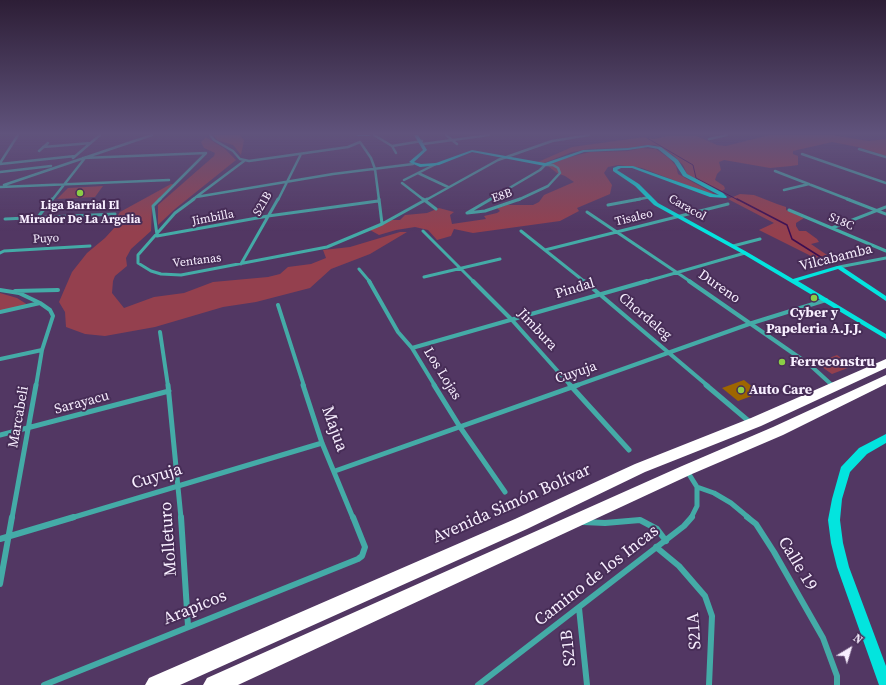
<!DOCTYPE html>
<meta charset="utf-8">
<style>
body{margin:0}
#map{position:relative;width:886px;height:685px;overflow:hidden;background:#523763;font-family:"Source Serif 4",serif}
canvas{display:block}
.north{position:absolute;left:830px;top:629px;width:40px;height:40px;-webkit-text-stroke:3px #472d57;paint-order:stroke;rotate:38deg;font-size:11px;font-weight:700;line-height:16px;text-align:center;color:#f8efff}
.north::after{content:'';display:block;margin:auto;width:14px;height:18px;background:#f8efff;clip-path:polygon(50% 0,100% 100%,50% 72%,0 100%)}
</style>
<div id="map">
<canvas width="886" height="685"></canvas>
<div class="north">N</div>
</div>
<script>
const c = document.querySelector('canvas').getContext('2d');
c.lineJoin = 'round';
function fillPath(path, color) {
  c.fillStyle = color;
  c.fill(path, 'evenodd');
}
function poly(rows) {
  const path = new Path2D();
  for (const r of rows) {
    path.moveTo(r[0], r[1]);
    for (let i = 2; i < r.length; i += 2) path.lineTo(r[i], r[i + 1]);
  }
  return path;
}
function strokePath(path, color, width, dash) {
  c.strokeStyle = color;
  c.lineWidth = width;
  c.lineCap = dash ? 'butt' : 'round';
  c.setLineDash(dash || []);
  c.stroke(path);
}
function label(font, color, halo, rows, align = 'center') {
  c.font = font + ' "Source Serif 4",serif';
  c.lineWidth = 4;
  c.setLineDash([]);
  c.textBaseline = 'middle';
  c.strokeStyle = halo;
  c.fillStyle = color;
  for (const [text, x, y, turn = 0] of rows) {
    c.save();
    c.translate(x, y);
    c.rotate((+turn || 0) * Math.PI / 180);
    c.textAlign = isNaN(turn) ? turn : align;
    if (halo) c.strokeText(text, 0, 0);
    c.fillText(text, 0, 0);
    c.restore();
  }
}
fillPath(poly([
 [213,135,240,135,244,140,241,155,233,145,217,140],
 [769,135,834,135,868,141,886,139,886,156,858,147,832,142,793,151,793,154,798,156,798,165,791,166,770,168,724,160,719,162,721,170,717,174,715,180,724,186,725,189,722,191,706,185,688,176,683,165,673,155,655,145,646,145,630,148,589,149,572,152,544,163,538,162,572,147,644,137,654,139,666,136,697,136,717,145,726,146],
 [206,137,225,149,236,160,175,209,158,225,158,205,214,156,215,153,204,148,201,142],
 [641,148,656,149,670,159,676,166,678,174,718,196,707,193,642,168,618,165,608,167,604,173,612,185,610,194,577,208,579,211,560,221,473,233,454,229,451,236,437,240,428,230,415,227,396,230,379,235,370,230,388,220,400,220,405,215,427,213,439,208,454,212,450,215,452,224,486,219,484,216,497,213,500,211,497,208,507,205,533,205,539,202,544,195,574,182,565,176,557,173,548,166,551,164,566,158,590,152,628,151],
 [171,184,176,185,152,206,151,231,131,249,126,258,127,266,115,276,113,281,112,293,124,308,154,297,184,293,213,282,268,277,280,274,288,267,311,264,326,258,323,250,350,247,400,232,407,232,370,254,331,269,310,288,256,302,223,307,155,327,105,336,85,334,66,327,65,312,59,302,72,272,87,253,105,238,116,226,116,218,120,212],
 [103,186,95,197,57,199,68,188],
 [740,194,754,195,777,204,786,207,786,210,804,218,796,223,796,226,799,231,806,231,817,239,819,242,811,244,827,255,815,258,759,230,774,223,728,199],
 [0,293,17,298,28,305,0,311],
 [837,355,853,366,832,374,816,363]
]), '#94404e');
strokePath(poly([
 [647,138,693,165,696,178,738,200]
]), '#3c0e52', 1);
strokePath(poly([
 [737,199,787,225,792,239,827,261]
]), '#3c0e52', 1.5);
fillPath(poly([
 [744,380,760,393,738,401,722,388]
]), '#9e6601');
strokePath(poly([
 [210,135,214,140,233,151,240,159,249,161,348,147,360,142],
 [374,135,392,146,396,153],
 [446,135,457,144],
 [709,139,727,135],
 [360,142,371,158,375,169,379,200],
 [423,144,489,135],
 [392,146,422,141],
 [43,147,91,143],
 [859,149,886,157],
 [39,151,48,143],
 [802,154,886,183],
 [73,158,100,135],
 [83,158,206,153,159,200],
 [0,163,18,135],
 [0,164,75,156],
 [775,171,850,200],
 [0,172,51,166],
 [418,173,448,187],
 [404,180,436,164],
 [402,183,424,200],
 [4,185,152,135],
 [0,187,169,180],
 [784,190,809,184],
 [196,197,333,174,413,164],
 [52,200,85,158],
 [192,200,244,161],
 [278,200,301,154],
 [426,200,498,160,552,141,589,135],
 [489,200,540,170,545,165,553,165,558,168,560,173,548,186,518,200],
 [635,200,650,197]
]), '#44aba7', 2.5);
strokePath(poly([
 [194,199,175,213,138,255,138,263,151,271,161,274,181,275,327,247,382,224,427,199],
 [379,199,382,224],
 [423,199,436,209],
 [491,199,467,213,485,211,520,199],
 [847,199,886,214],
 [608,205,640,199],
 [789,210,886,251],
 [587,212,691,282],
 [38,217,52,199],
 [5,219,115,214],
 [832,228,886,207],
 [423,231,474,282],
 [521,231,585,282],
 [157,235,153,206,160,199],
 [157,236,268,216,378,201],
 [733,246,760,239],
 [545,250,728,204],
 [0,253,4,251,90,246],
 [241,264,278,199],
 [839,267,886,258],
 [359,269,370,282],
 [424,277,500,259],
 [644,282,745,253]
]), '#44aba7', 3);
strokePath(poly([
 [369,281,398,332,412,348,435,386],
 [473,281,512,320,571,386],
 [584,281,708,386],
 [689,281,810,365,833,386],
 [0,290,19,293,40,303,50,310,53,316,42,350,36,386],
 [15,291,58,290],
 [278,305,304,386],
 [0,312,40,303],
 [160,332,168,386],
 [412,348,647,281],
 [0,359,42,350],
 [575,386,752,323,826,300]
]), '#44aba7', 4);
strokePath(poly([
 [168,385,181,518],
 [303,385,322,443,353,518],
 [434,385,460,427,505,492],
 [570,385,629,450],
 [706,385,751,423],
 [832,385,834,387],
 [0,435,169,391],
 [335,471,578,385],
 [687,471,697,487,697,506,691,518],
 [697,487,714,493,731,503,749,518],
 [12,518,36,385],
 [71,518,322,443]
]), '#44aba7', 5);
strokePath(poly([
 [181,517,188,626],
 [747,517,756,524,774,552,823,638,837,676,837,685],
 [583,522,605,523,640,520,657,529,666,541],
 [0,539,74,517],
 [656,547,679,566,705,596,712,616,709,685],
 [0,584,12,517],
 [579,608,587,685],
 [44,685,358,559,362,556,365,547,353,517],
 [478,685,684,526,692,517]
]), '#44aba7', 6);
fillPath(poly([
 [356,135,371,135,369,136,358,136,356,135],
 [414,135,418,135,427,150,414,162,421,164,436,163,472,150,545,163,583,150,628,148,648,145,661,147,678,160,687,174,723,193,727,197,726,198,710,197,632,168,621,168,617,170,639,184,658,203,747,252,793,279,837,266,841,266,886,296,886,301,838,269,798,281,886,334,886,339,743,254,654,205,635,186,613,171,613,168,618,166,633,166,713,194,719,195,683,176,674,162,658,149,648,147,628,150,584,152,545,166,472,152,439,165,420,167,409,162,423,150,414,135],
 [886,434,886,443,867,454,850,472,842,499,840,520,843,543,849,567,886,666,886,685,879,685,837,567,831,543,828,520,832,499,841,467,859,448,886,434]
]), '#03e4de');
fillPath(poly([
 [886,359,886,368,761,426,645,472,527,529,180,685,145,685,149,678,515,519,635,464,751,418,886,359],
 [886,375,886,384,783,435,692,474,238,685,203,685,207,678,682,466,773,427,886,375]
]), '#fff');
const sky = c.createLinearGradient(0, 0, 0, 231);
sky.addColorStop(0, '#2d1e36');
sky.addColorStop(0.58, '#60537c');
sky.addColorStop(1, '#60537c00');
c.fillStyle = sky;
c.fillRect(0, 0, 886, 231);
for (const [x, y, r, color] of [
 [80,193,4,"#8bce46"],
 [814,298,4,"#8bce46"],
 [782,362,4,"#8bce46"],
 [741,390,4,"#8bce46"]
]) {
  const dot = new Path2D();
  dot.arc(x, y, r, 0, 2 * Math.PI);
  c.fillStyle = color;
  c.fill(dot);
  strokePath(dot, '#472d57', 1.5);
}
label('12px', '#f8efff', '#472d57', [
 ["E8B",502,196,-19],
 ["S21B",263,204,-60],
 ["Caracol",687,208,29],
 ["Jimbilla",213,218,-11],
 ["Tisaleo",634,218,-14],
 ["S18C",841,222,23],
 ["Puyo",46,239,-3],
 ["Ventanas",197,261,-7]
]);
label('bold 12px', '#f8efff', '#472d57', [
 ["Liga Barrial El",80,206],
 ["Mirador De La Argelia",80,220]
]);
label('14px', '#f8efff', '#472d57', [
 ["Vilcabamba",836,258,-14],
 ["Dureno",719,287,35],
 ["Pindal",575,289,-17],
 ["Chordeleg",645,317,40],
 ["Jimbura",537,330,47],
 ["Cuyuja",576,373,-19],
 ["Los Lojas",442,374,58],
 ["Sarayacu",82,403,-15],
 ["Marcabeli",19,417,-80]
]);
label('bold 14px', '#f8efff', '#472d57', [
 ["Cyber y",814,313,"center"],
 ["Papeleria A.J.J.",814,329,"center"],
 ["Ferreconstru",790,362],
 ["Auto Care",749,390]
], 'left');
label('17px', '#f8efff', '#472d57', [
 ["Majua",334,429,70],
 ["Cuyuja",157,477,-17],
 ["Avenida Simón Bolívar",512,504,-24],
 ["Molleturo",169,539,-94],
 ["Calle 19",797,564,59],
 ["Camino de los Incas",597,576,-38],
 ["Arapicos",195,608,-22],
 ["S21A",695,631,-94],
 ["S21B",569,648,-96]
]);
</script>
